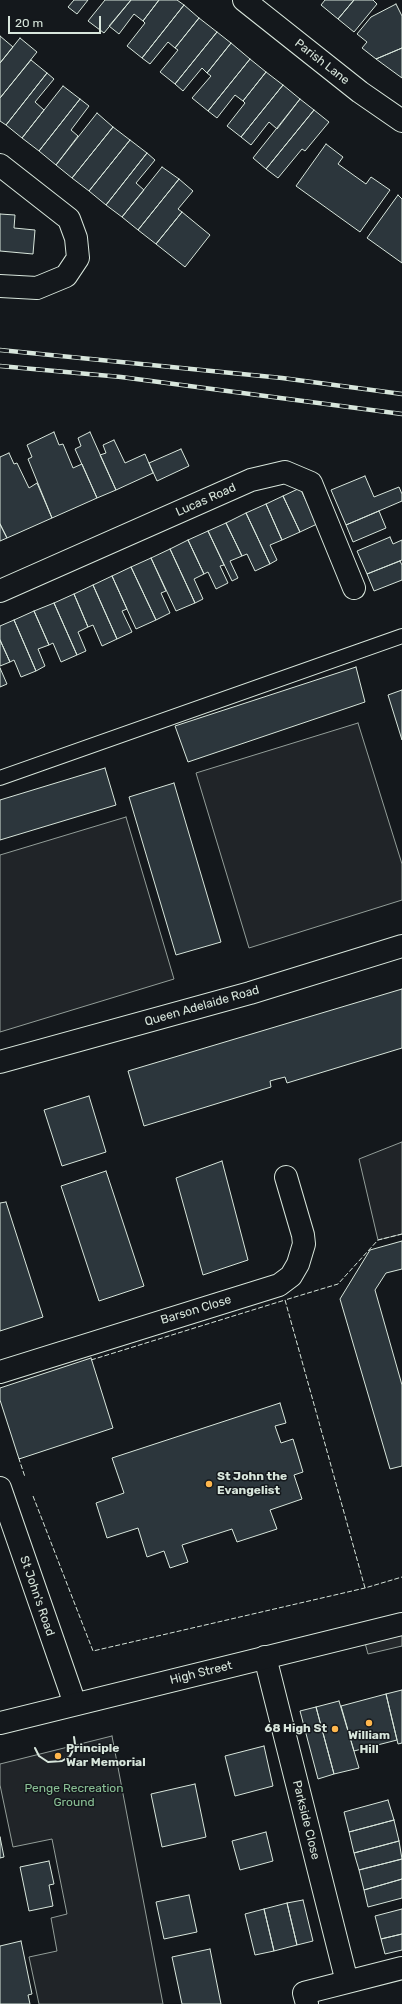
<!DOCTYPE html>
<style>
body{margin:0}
#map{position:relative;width:402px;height:2004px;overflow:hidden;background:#14181c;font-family:Rubik,sans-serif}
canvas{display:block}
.scale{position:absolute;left:8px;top:16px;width:93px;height:18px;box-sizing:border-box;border:2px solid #d8e6dc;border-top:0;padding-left:5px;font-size:12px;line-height:14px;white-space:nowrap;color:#d8e6dc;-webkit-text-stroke:3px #14181c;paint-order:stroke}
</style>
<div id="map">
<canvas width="402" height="2004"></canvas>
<div class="scale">20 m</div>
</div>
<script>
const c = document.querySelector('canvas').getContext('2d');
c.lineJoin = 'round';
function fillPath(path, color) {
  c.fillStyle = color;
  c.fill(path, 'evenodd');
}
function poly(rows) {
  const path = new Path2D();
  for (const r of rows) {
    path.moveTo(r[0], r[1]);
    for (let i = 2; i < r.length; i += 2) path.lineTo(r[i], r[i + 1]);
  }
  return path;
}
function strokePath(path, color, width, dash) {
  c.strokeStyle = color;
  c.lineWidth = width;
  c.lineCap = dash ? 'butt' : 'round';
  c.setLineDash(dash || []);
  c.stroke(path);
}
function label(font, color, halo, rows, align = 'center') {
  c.font = font + ' Rubik,sans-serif';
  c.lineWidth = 3;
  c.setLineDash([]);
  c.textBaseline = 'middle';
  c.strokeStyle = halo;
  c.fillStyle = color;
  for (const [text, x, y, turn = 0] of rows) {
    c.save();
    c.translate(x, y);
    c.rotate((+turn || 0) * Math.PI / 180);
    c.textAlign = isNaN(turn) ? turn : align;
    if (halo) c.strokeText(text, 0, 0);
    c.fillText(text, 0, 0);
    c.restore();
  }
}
const green = poly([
 [358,723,402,864,402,900,249,948,196,773,358,723],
 [126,817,174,979,0,1032,0,855,126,817],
 [402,1142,402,1234,378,1240,359,1159,402,1142],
 [112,1736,163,2004,39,2004,29,1957,57,1951,51,1918,67,1914,52,1839,13,1847,0,1785,0,1764,112,1736]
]);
fillPath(green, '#202428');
strokePath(green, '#939e99', 1);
const parking = poly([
 [402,1634,402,1646,368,1654,365,1643,402,1634]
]);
fillPath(parking, '#24282b');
strokePath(parking, '#939e99', 1);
const building = poly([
 [74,0,88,0,77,14,68,7,74,0],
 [105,0,131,0,104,33,88,21,105,0],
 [131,0,159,0,143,21,134,14,119,34,109,26,131,0],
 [159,0,177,0,184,5,142,58,127,46,145,23,143,21,159,0],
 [325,0,354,0,338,19,321,5,325,0],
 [354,0,373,0,377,4,354,32,338,19,354,0],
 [396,4,402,16,402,48,376,59,362,48,367,42,357,34,371,17,396,4],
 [184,5,199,18,175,48,168,42,150,64,142,58,184,5],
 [199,18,217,32,175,84,160,72,178,50,175,48,199,18],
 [217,32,231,43,207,73,202,68,183,91,175,84,217,32],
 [0,36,13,47,0,63,0,36],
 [20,38,37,52,0,98,0,63,20,38],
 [231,43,250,59,208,111,192,98,211,76,207,73,231,43],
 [402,48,402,78,376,59,402,48],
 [250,59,266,72,243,101,235,95,217,118,208,111,250,59],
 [31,60,47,73,6,125,0,121,0,98,31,60],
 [266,72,283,85,241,137,227,126,245,103,243,101,266,72],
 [47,73,54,79,35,102,44,110,22,138,6,125,47,73],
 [283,85,300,99,277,129,269,122,251,145,241,137,283,85],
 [63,86,80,99,39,151,22,138,63,86],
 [80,99,89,106,71,130,78,136,56,165,39,151,80,99],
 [300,99,314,110,266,169,253,158,300,99],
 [314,110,329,122,305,151,302,149,278,178,266,169,314,110],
 [97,113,113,127,72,178,56,165,97,113],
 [113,127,130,140,89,191,72,178,113,127],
 [130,140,147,153,106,205,89,191,130,140],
 [326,144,343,157,338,164,366,184,371,177,390,190,360,232,296,186,326,144],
 [147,153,155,160,136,183,144,190,122,217,106,205,147,153],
 [162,167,179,179,138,230,122,217,162,167],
 [179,179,193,191,178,209,182,212,156,244,138,230,179,179],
 [398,195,402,199,402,263,367,238,398,195],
 [182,212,210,235,185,267,156,244,182,212],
 [0,214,15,215,14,228,35,230,33,254,0,251,0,214],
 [54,432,59,445,63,444,73,468,82,464,97,498,52,518,28,459,32,457,27,445,54,432],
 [90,432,116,490,97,498,75,449,81,446,78,438,90,432],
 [114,440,125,463,145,454,153,473,116,490,100,455,106,453,103,445,114,440],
 [181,449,189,466,157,481,149,463,181,449],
 [9,453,14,464,17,463,29,488,37,483,52,518,7,538,0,524,0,457,9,453],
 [365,476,374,497,399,487,402,494,402,501,346,525,331,490,365,476],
 [300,488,317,524,300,532,283,496,300,488],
 [283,496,300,532,282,540,266,504,283,496],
 [266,504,282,540,270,545,277,560,270,564,246,513,266,504],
 [379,511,386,528,353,542,346,525,379,511],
 [246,513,270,564,255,571,247,554,242,556,226,523,246,513],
 [226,523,242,556,230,561,238,578,232,581,208,531,226,523],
 [0,524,7,538,0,541,0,524],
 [208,531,224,565,220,566,228,583,216,589,208,572,204,574,188,540,208,531],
 [390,537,393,544,402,540,402,560,367,574,357,551,390,537],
 [188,540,204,574,194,579,203,599,195,603,170,549,188,540],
 [170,549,195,603,176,611,151,558,170,549],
 [151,558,166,591,161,593,170,613,156,620,131,567,151,558],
 [400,561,402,565,402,580,374,591,367,574,400,561],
 [131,567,156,620,136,629,112,576,131,567],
 [112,576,127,609,122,611,132,632,117,639,93,585,112,576],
 [93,585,117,639,102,646,93,625,88,627,74,594,93,585],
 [74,594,88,627,78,632,86,651,77,655,54,603,74,594],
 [54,603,77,655,61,662,53,643,49,645,34,611,54,603],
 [34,611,49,645,38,649,45,666,36,671,14,620,34,611],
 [14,620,36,671,21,677,14,660,10,662,0,640,0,626,14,620],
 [0,640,10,662,0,666,0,640],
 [356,667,365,702,188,762,175,726,356,667],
 [0,668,7,684,0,687,0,668],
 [402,690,402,740,388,695,402,690],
 [105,768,116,805,0,840,0,800,105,768],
 [174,783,221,942,176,955,129,797,174,783],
 [402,989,402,1048,287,1083,285,1077,277,1079,270,1081,271,1087,144,1126,128,1071,402,989],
 [89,1096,106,1152,62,1166,44,1110,89,1096],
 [222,1161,248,1260,203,1275,176,1178,222,1161],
 [106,1171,144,1286,99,1301,61,1186,106,1171],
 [6,1202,43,1317,0,1331,0,1203,6,1202],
 [402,1241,402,1269,386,1273,375,1290,402,1385,402,1466,390,1469,340,1299,370,1250,402,1241],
 [91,1358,113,1428,19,1459,0,1400,0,1388,91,1358],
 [280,1403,286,1423,275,1426,281,1443,293,1439,303,1472,294,1475,302,1499,270,1510,277,1529,237,1542,232,1529,182,1545,188,1562,170,1568,164,1551,147,1557,138,1528,107,1538,96,1503,124,1493,112,1458,280,1403],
 [402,1690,402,1743,398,1744,386,1694,402,1690],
 [386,1694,397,1740,354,1751,341,1706,386,1694],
 [339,1701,359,1768,334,1774,316,1707,339,1701],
 [316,1707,334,1774,318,1779,300,1711,316,1707],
 [264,1746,273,1786,235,1796,225,1756,264,1746],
 [195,1784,206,1837,162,1847,151,1794,195,1784],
 [388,1800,394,1820,349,1832,344,1812,388,1800],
 [394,1820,399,1841,354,1853,349,1832,394,1820],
 [266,1832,273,1861,240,1870,232,1841,266,1832],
 [0,1837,4,1857,0,1858,0,1837],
 [399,1841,402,1859,359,1870,354,1853,399,1841],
 [402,1859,402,1879,364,1890,359,1870,402,1859],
 [49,1861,54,1884,49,1885,53,1906,29,1911,20,1867,49,1861],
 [402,1879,402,1898,368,1907,364,1890,402,1879],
 [189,1895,197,1932,164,1939,156,1902,189,1895],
 [303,1900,313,1941,297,1945,287,1903,303,1900],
 [287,1903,297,1945,274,1951,264,1909,287,1903],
 [264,1909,274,1951,255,1955,245,1914,264,1909],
 [402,1909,402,1934,381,1939,375,1916,402,1909],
 [402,1934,402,1950,385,1954,381,1939,402,1934],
 [21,1941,32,1994,28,1995,30,2004,0,2004,0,1946,21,1941],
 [210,1949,221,2004,182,2004,172,1957,210,1949]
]);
fillPath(building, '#2c363c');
strokePath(building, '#d8e6dc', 1);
const service = poly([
 [0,778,402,636]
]);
const minor = poly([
 [0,165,69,219,76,238,78,258,66,276,37,288,0,286],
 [0,591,251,480,285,472,311,483,354,588],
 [0,1062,250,993,402,946],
 [0,1372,279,1285,291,1276,298,1264,304,1244,303,1235,286,1177],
 [0,1488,75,1704],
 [265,1657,347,1982,402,1968],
 [307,2004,304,1993,347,1982]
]);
const primary = poly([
 [244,0,360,92,402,121],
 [0,1723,402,1624]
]);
strokePath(service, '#d8e6dc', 16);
strokePath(minor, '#d8e6dc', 24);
strokePath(primary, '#d8e6dc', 24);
strokePath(service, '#14181c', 14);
strokePath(minor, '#14181c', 22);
strokePath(primary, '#14181c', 22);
const rail = poly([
 [0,350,282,378,402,394],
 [0,366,121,377,402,414]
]);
strokePath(rail, '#d8e6dc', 4.5);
strokePath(rail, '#14181c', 3, [9]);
strokePath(poly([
 [91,1360,285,1300],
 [20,1458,19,1459,25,1477],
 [33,1496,93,1651,365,1588,402,1577],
 [365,1588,285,1300,338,1284,378,1240,402,1234]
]), '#d8e6dc', 1, [5, 2]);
strokePath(poly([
 [35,1748,39,1756,48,1762,62,1761,70,1756,73,1750,75,1744,74,1737]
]), '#d8e6dc', 2);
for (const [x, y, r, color] of [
 [209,1484,4,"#ffb74d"],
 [369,1723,4,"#ffb74d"],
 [335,1729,4,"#ffb74d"],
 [58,1756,4,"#ffb74d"]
]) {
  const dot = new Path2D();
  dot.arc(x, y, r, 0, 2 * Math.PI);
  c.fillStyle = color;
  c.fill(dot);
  strokePath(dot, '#14181c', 1.5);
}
label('12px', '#d8e6dc', '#14181c', [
 ["Parish Lane",322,62,38],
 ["Lucas Road",206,500,-24],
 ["Queen Adelaide Road",202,1006,-16],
 ["Barson Close",196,1310,-17],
 ["St John's Road",37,1596,71],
 ["High Street",201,1673,-14],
 ["Parkside Close",306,1820,76]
]);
label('bold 12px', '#d8e6dc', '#14181c', [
 ["St John the",217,1477],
 ["Evangelist",217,1491],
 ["68 High St",327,1729,"right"],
 ["William",369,1736,"center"],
 ["Hill",369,1750,"center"],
 ["Principle",66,1749],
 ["War Memorial",66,1763]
], 'left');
label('12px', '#8ac095', '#14181c', [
 ["Penge Recreation",74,1789],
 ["Ground",74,1803]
]);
</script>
